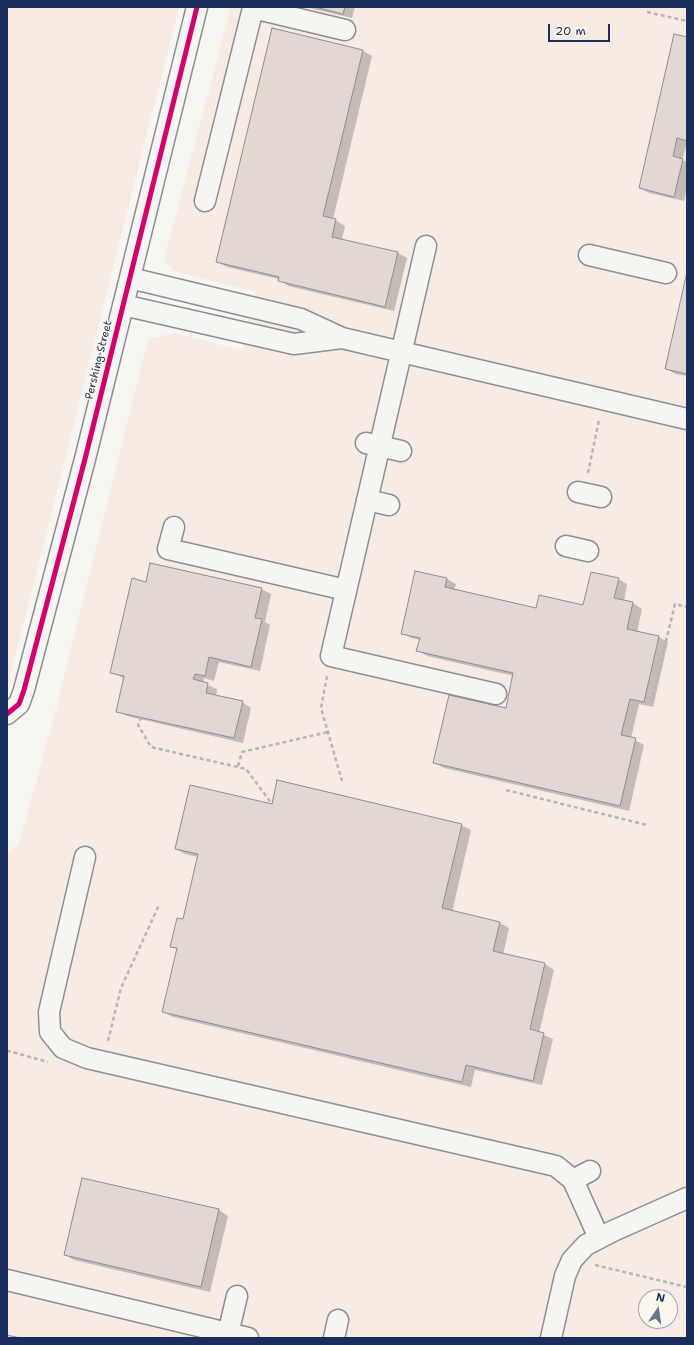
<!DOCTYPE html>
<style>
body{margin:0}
#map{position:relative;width:694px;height:1345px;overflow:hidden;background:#f8f6f0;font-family:"Shantell Sans",sans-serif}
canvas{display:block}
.frame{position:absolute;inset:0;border:8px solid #1b2f5e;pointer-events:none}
.north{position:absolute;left:638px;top:1289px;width:40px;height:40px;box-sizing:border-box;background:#fbf7ec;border:1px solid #a1a7b3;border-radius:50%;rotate:13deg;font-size:11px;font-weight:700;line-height:16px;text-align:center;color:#1b2f5e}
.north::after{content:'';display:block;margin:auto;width:14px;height:18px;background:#687591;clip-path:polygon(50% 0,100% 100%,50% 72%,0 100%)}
.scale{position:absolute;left:548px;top:24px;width:62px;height:18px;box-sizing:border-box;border:2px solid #1b2f5e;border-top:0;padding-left:5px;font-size:12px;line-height:14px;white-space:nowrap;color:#1b2f5e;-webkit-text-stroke:3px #fbf7ec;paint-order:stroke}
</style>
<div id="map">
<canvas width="694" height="1345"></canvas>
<div class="frame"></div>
<div class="north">N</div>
<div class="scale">20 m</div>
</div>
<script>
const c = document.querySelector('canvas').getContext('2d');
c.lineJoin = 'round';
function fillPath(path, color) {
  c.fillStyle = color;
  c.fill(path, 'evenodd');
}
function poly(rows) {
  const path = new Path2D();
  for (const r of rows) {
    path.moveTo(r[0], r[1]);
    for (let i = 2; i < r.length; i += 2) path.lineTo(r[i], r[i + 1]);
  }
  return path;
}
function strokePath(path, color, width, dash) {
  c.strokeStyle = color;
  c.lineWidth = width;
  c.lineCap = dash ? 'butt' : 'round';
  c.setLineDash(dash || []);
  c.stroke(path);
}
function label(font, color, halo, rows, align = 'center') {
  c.font = font + ' "Shantell Sans",sans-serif';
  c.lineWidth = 3;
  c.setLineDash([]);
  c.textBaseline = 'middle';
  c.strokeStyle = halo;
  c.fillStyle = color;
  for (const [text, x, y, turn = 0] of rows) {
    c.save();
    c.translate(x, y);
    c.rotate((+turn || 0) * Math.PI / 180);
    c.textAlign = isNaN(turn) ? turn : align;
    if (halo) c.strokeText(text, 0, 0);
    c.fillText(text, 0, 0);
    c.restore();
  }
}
fillPath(poly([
 [7,7,179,7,7,689],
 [231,7,687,7,687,1338,7,1338,7,853,19,844,57,706,148,339,175,333,241,350,255,292,174,271,164,260],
 [646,1297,670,1297,670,1321,646,1321]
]), '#f6eae2');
fillPath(poly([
 [305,7,355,7,352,18],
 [273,29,363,51,372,56,333,219,345,226,342,240,398,253,407,258,394,311,288,286,279,279,227,267,217,262],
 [687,38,687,143,682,160,687,162,687,187,684,201,649,193,640,188],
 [687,276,687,376,675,374,666,368],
 [447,579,456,584,454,590,537,609,584,606,618,579,627,584,624,601,633,603,642,609,637,632,659,637,668,642,653,707,639,704,631,738,644,745,629,811,444,768,435,763,506,710,514,676,427,656,418,650,420,640,411,638,402,633],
 [147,583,261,589,271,594,265,622,270,625,260,671,219,662,214,681,204,678,203,683,217,689,216,696,242,702,251,708,243,743,127,716,117,711,125,679,112,672],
 [272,805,461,825,471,830,452,912,500,923,509,928,503,955,545,964,554,970,539,1033,553,1039,542,1085,475,1070,471,1087,173,1017,164,1012,178,950,171,946,184,920,198,857,185,854,176,849],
 [219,1210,228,1216,210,1292,74,1260,65,1255]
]), '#0003');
const building = poly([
 [315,7,345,7,343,14,315,7],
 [272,28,363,50,323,216,336,219,332,237,398,252,385,307,278,281,279,277,216,262,272,28],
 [674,34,687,37,687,141,677,138,673,156,683,159,674,197,639,188,674,34],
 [687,272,687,374,665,369,687,272],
 [150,563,262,588,255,618,262,619,251,667,209,657,205,676,195,674,193,679,208,683,206,693,243,701,234,738,116,712,124,676,110,673,132,578,146,582,150,563],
 [415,571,447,578,445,587,536,608,539,595,583,605,591,572,619,578,614,598,633,602,627,629,659,636,644,702,630,699,621,735,636,738,620,806,433,763,449,695,506,708,513,673,416,651,420,638,401,634,415,571],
 [277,780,462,824,442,908,500,922,493,951,545,963,530,1029,544,1033,533,1081,466,1065,462,1082,162,1012,177,948,170,947,177,918,183,919,198,854,175,849,190,785,272,804,277,780],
 [82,1178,219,1209,201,1287,64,1255,82,1178],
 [7,1335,20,1338,7,1338,7,1335]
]);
fillPath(building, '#e3d7d3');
strokePath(building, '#8b8e94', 1);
const minor = poly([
 [205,201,253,8,345,30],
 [426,246,331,656,496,694],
 [589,255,666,273],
 [130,278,301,319,342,338,687,419],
 [123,305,294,344,342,338],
 [366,443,401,451],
 [578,492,601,497],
 [367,500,389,505],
 [174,527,168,549,346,590],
 [566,546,588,551],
 [7,714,19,704,24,690,85,459,197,7],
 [85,857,49,1012,50,1032,63,1048,87,1058,556,1166,573,1180,599,1238],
 [573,1180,590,1171],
 [7,1280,248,1338],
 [227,1338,237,1296],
 [334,1338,338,1320],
 [551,1338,565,1276,572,1260,586,1245,613,1231,687,1198]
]);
strokePath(minor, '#8b8e94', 23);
strokePath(poly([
 [647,12,687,21],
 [588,473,599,420],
 [327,676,321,708,342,781],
 [651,703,675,604,687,607],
 [141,717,138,725,151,747,246,769,272,804],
 [238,766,242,752,328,732],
 [506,790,647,825],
 [108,1041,121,988,159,905],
 [7,1052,9,1051,48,1062],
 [595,1265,687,1287]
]), '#b3b5b7', 2.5, [4, 3]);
strokePath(minor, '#f6f5f1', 20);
strokePath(poly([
 [7,714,19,704,24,690,85,459,197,7]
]), '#d6006c', 5);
label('11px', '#1b2f5e', '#fbf7ec', [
 ["Pershing Street",99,360,-76]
]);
</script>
